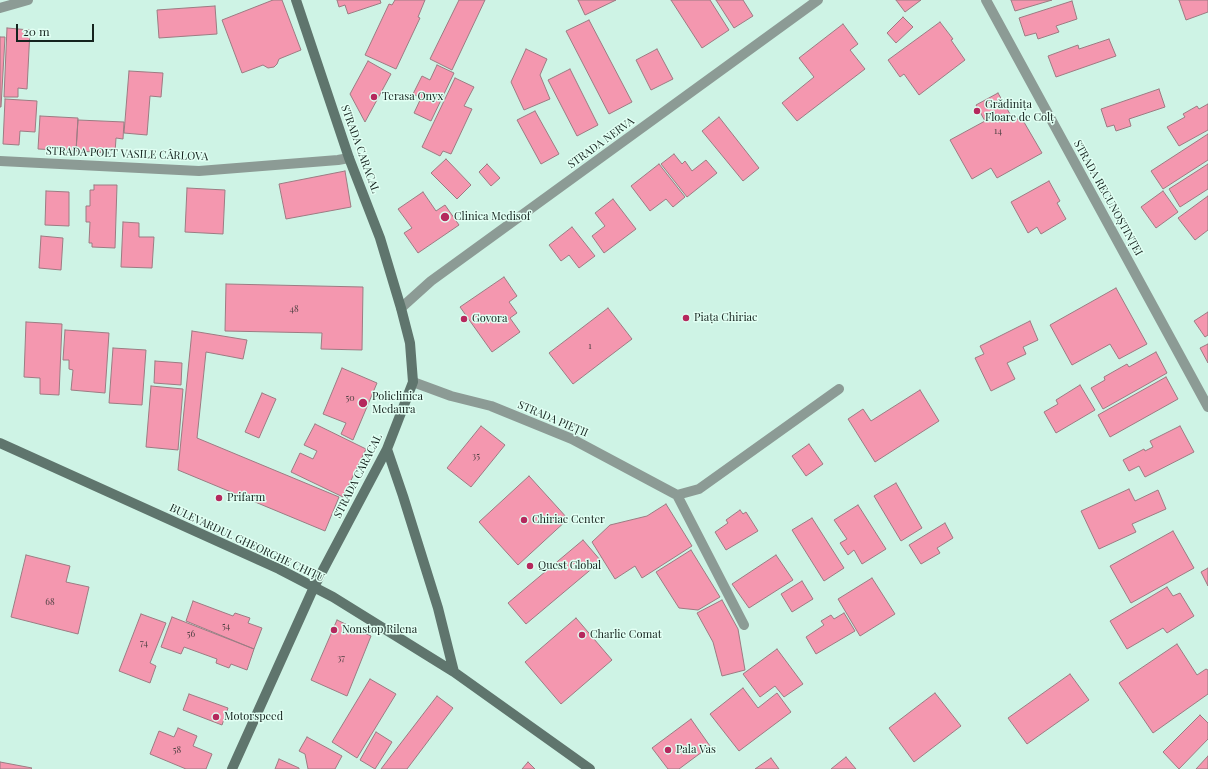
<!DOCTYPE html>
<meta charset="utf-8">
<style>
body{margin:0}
#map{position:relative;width:1208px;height:769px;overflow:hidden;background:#cef3e5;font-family:"Playfair Display",serif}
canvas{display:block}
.scale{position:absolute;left:16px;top:24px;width:78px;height:18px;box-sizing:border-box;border:2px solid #15231e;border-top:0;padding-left:5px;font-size:12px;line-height:14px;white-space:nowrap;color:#15231e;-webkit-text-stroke:3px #e1fff3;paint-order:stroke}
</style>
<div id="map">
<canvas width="1208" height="769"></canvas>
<div class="scale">20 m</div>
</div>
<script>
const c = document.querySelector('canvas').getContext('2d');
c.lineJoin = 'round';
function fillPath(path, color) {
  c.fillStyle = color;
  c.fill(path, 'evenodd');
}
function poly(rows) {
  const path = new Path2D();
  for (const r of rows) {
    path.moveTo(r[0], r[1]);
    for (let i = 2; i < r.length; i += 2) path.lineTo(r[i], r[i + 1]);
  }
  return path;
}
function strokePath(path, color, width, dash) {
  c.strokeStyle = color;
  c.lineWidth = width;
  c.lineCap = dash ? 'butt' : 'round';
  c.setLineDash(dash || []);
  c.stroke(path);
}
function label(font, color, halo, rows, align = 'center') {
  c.font = font + ' "Playfair Display",serif';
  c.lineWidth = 3;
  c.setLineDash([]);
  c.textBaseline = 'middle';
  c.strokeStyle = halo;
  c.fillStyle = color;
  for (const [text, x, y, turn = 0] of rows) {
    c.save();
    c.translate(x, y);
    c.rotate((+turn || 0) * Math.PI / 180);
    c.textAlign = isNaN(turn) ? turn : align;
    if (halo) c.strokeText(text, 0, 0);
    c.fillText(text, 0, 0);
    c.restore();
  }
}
const building = poly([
 [273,0,282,0,301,50,279,59,277,64,274,67,268,68,263,65,242,73,222,20,273,0],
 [337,0,380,0,381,3,348,14,345,5,339,7,337,0],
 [395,0,425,0,418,17,420,18,396,69,365,55,389,4,392,5,395,0],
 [459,0,485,0,452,70,430,59,459,0],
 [578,0,616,0,585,15,578,0],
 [671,0,710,0,729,30,702,48,671,0],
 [716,0,743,0,753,16,734,28,716,0],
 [896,0,921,0,905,12,896,0],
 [1011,0,1052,0,1015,11,1011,0],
 [1179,0,1208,0,1208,12,1186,20,1179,0],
 [1072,1,1077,19,1056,26,1059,32,1038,39,1036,33,1025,36,1019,18,1072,1],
 [215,6,217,34,159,38,157,10,215,6],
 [903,17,913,27,896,43,887,33,903,17],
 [589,20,632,102,609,114,566,31,589,20],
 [940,22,953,39,951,40,965,60,919,95,904,74,900,77,888,60,940,22],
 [843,24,858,44,850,50,865,69,797,121,782,103,814,77,799,58,843,24],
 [7,28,30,30,27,89,18,88,18,97,4,97,7,28],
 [0,37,5,37,1,107,0,107,0,37],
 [1109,39,1116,56,1056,77,1048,56,1078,45,1079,49,1109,39],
 [526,49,547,59,540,75,550,99,524,110,511,82,526,49],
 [657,49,673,79,651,90,636,60,657,49],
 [368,61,391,74,365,122,350,94,368,61],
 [437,65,454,73,431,121,414,113,421,98,413,94,422,76,430,80,437,65],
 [570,69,598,125,577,136,548,80,570,69],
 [129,71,163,73,161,97,150,96,147,135,124,133,129,71],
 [455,78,474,87,464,106,472,109,451,154,443,151,440,156,422,147,455,78],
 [1159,89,1165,107,1129,119,1131,126,1116,131,1114,125,1107,127,1101,109,1159,89],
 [998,93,1014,121,1021,117,1042,153,997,178,991,168,972,179,950,140,985,121,976,105,998,93],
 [5,99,37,101,35,132,20,131,19,145,3,144,5,99],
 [1208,104,1208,130,1179,146,1167,127,1185,117,1183,114,1197,106,1199,109,1208,104],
 [535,111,559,154,541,164,517,120,535,111],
 [40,116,78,118,76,151,38,149,40,116],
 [719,117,759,168,743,181,702,131,719,117],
 [78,120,124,122,123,139,116,138,115,153,76,151,78,120],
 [1208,134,1208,160,1163,189,1151,171,1208,134],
 [674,154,682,164,685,161,692,171,706,160,717,173,687,197,661,164,674,154],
 [446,159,471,185,457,199,431,173,446,159],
 [487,164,500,178,491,186,479,172,487,164],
 [659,164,685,197,673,207,666,199,650,211,631,186,659,164],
 [1208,164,1208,189,1180,207,1169,189,1208,164],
 [345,171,351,207,286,219,279,184,345,171],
 [1049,181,1060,201,1057,203,1066,219,1041,234,1037,227,1028,233,1011,202,1049,181],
 [94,185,117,185,115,248,92,247,92,243,89,243,90,222,86,222,86,206,90,206,90,190,94,190,94,185],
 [187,188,225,190,223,234,185,232,187,188],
 [46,191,69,192,69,226,45,225,46,191],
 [1163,191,1178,212,1156,228,1141,207,1163,191],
 [423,192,436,211,445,205,459,225,418,253,404,233,412,228,398,209,423,192],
 [1208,196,1208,230,1195,240,1178,218,1208,196],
 [613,199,636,229,604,253,592,236,605,226,595,213,613,199],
 [123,222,139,223,139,237,154,237,152,268,121,267,123,222],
 [572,227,595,256,579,268,569,255,561,261,549,245,572,227],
 [41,236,63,238,61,270,39,268,41,236],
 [504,277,517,296,509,302,517,313,510,318,520,332,492,352,460,307,504,277],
 [226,284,363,287,362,350,321,349,322,333,225,331,226,284],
 [1116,288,1147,344,1119,359,1110,344,1072,365,1050,325,1116,288],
 [608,308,632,339,573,384,549,353,608,308],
 [1208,312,1208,335,1205,337,1194,321,1208,312],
 [1030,321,1038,340,1023,347,1026,354,1007,363,1015,379,991,391,975,358,984,354,980,346,1030,321],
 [26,322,62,324,59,395,40,394,40,378,24,377,26,322],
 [65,330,109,333,105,393,71,390,73,370,69,369,69,360,63,360,65,330],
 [192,331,247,340,243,359,206,352,197,438,339,497,325,531,178,470,192,331],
 [1208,344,1208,363,1200,348,1208,344],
 [113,348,146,350,142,405,109,403,113,348],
 [1156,352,1167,373,1103,409,1091,388,1105,380,1104,377,1127,364,1129,367,1156,352],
 [155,361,182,363,181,385,154,383,155,361],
 [342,368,377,383,353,440,341,434,346,423,323,414,342,368],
 [1166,377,1178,399,1110,437,1098,415,1166,377],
 [1080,385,1095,410,1056,433,1044,412,1058,404,1056,400,1080,385],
 [151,386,183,389,178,450,146,447,151,386],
 [920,390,939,421,875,462,848,419,863,409,871,421,920,390],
 [262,393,276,399,259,438,245,432,262,393],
 [315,424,366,449,343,497,291,472,300,453,313,459,317,451,304,445,315,424],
 [481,426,505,445,471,487,447,468,481,426],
 [1180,426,1194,452,1145,477,1139,466,1129,471,1123,460,1144,449,1145,451,1153,447,1150,441,1180,426],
 [809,444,823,464,806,476,792,456,809,444],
 [529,476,568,519,518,565,479,522,529,476],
 [896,483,922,528,901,541,874,496,896,483],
 [1129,489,1135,501,1158,490,1166,509,1132,524,1136,532,1099,549,1081,511,1129,489],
 [666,504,692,546,642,578,635,566,615,579,592,542,610,525,647,516,666,504],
 [858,505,886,549,862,564,854,550,848,555,840,543,847,539,834,520,858,505],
 [740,510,743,514,746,512,758,531,726,550,715,532,728,523,726,520,740,510],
 [812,518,844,568,824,581,792,530,812,518],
 [945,523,953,538,937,548,940,553,921,564,909,545,945,523],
 [1173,531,1194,568,1131,603,1110,566,1173,531],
 [583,540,601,561,526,624,508,603,583,540],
 [691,550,720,597,698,610,679,608,656,572,691,550],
 [26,555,70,566,66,582,89,587,78,634,11,617,26,555],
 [776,555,793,580,749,608,732,584,776,555],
 [1208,568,1208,586,1201,572,1208,568],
 [872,578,895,614,860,636,838,599,872,578],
 [802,581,813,599,792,612,781,594,802,581],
 [1167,587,1173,596,1180,593,1194,616,1167,633,1163,628,1127,649,1110,621,1167,587],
 [722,600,738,629,745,670,722,676,713,642,697,613,722,600],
 [193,601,233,616,235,613,250,618,248,623,262,628,254,649,186,621,193,601],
 [844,613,855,631,816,654,806,637,824,625,821,621,831,615,834,619,844,613],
 [141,614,166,623,150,663,156,666,150,683,119,671,141,614],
 [172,617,254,649,247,670,231,664,229,668,216,663,217,659,184,647,181,654,161,647,172,617],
 [576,618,612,660,561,704,525,662,576,618],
 [337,620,371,636,347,696,311,680,337,620],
 [1177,644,1197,675,1206,669,1208,670,1208,694,1153,733,1119,683,1177,644],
 [777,649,803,684,784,697,775,686,760,697,743,674,777,649],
 [1070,674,1089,700,1027,744,1008,718,1070,674],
 [370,679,396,694,357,758,332,742,370,679],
 [743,688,758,708,777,693,791,712,739,751,710,714,743,688],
 [935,693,961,726,914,762,889,728,935,693],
 [189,694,228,708,222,725,183,710,189,694],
 [437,696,453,708,407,769,381,769,437,696],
 [1200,715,1208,723,1208,739,1179,769,1163,752,1200,715],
 [691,719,710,746,679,769,668,769,652,748,691,719],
 [178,728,197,736,193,746,212,754,206,769,186,769,150,754,159,731,174,737,178,728],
 [376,732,392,742,375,769,360,760,376,732],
 [307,737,342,756,335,769,308,769,305,754,299,751,307,737],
 [1208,756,1208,769,1196,769,1208,756],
 [846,757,856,769,831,769,846,757],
 [771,758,779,769,755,769,771,758],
 [279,759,299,768,299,769,275,769,279,759],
 [0,762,32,768,31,769,0,769,0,762],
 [528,762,535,769,522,769,528,762]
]);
fillPath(building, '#f497af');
strokePath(building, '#9c7b82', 1);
strokePath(poly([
 [986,0,1208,407],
 [0,8,28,0],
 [0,161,199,171,338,160,349,158],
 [401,308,431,281,818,0],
 [413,382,451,396,491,406,572,439,677,495,699,489,839,389],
 [677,495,744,625]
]), '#8c9b95', 10);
strokePath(poly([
 [0,443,279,569,333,597,454,672,590,769],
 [387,449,403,496,438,608,454,672],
 [232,769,314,587,387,449,413,382,410,343,401,308,380,238,349,158,296,0]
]), '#5f756d', 10);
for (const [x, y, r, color] of [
 [374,97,4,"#b5285d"],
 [977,111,4,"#b5285d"],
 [445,217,5,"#b5285d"],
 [686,318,4,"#b5285d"],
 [464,319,4,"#b5285d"],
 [363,403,5,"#b5285d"],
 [219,498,4,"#b5285d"],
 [524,520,4,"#b5285d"],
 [530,566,4,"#b5285d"],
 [334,630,4,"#b5285d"],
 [582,635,4,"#b5285d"],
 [216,717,4,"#b5285d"],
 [668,750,4,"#b5285d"]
]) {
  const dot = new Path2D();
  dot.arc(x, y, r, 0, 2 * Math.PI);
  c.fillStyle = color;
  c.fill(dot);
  strokePath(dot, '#e1fff3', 1.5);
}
label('9px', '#4d4042', null, [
 ["14",998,131],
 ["48",294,309],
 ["1",590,346],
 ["50",350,398],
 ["35",476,456],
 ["68",50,602],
 ["54",226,626],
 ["56",191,634],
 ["74",144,643],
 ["37",341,658],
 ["58",177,750]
]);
label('11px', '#15231e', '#e1fff3', [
 ["Terasa Onyx",382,97],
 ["Grădinița",985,105],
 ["Floare de Colț",985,118],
 ["Clinica Medisof",454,217],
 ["Piața Chiriac",694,318],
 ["Govora",472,319],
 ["Policlinica",372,397],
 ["Medaura",372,410],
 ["Prifarm",227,498],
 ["Chiriac Center",532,520],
 ["Quest Global",538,566],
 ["Nonstop Rilena",342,630],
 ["Charlie Comat",590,635],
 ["Motorspeed",224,717],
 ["Pala Vas",676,750]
], 'left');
label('11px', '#15231e', '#e1fff3', [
 ["STRADA NERVA",601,143,-36],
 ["STRADA CARACAL",360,149,70],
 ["STRADA POET VASILE CÂRLOVA",127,154,2],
 ["STRADA RECUNOȘTINȚEI",1108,198,61],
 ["STRADA PIEȚII",553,419,23],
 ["STRADA CARACAL",358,476,-63],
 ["BULEVARDUL GHEORGHE CHIȚU",247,543,25]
]);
</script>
